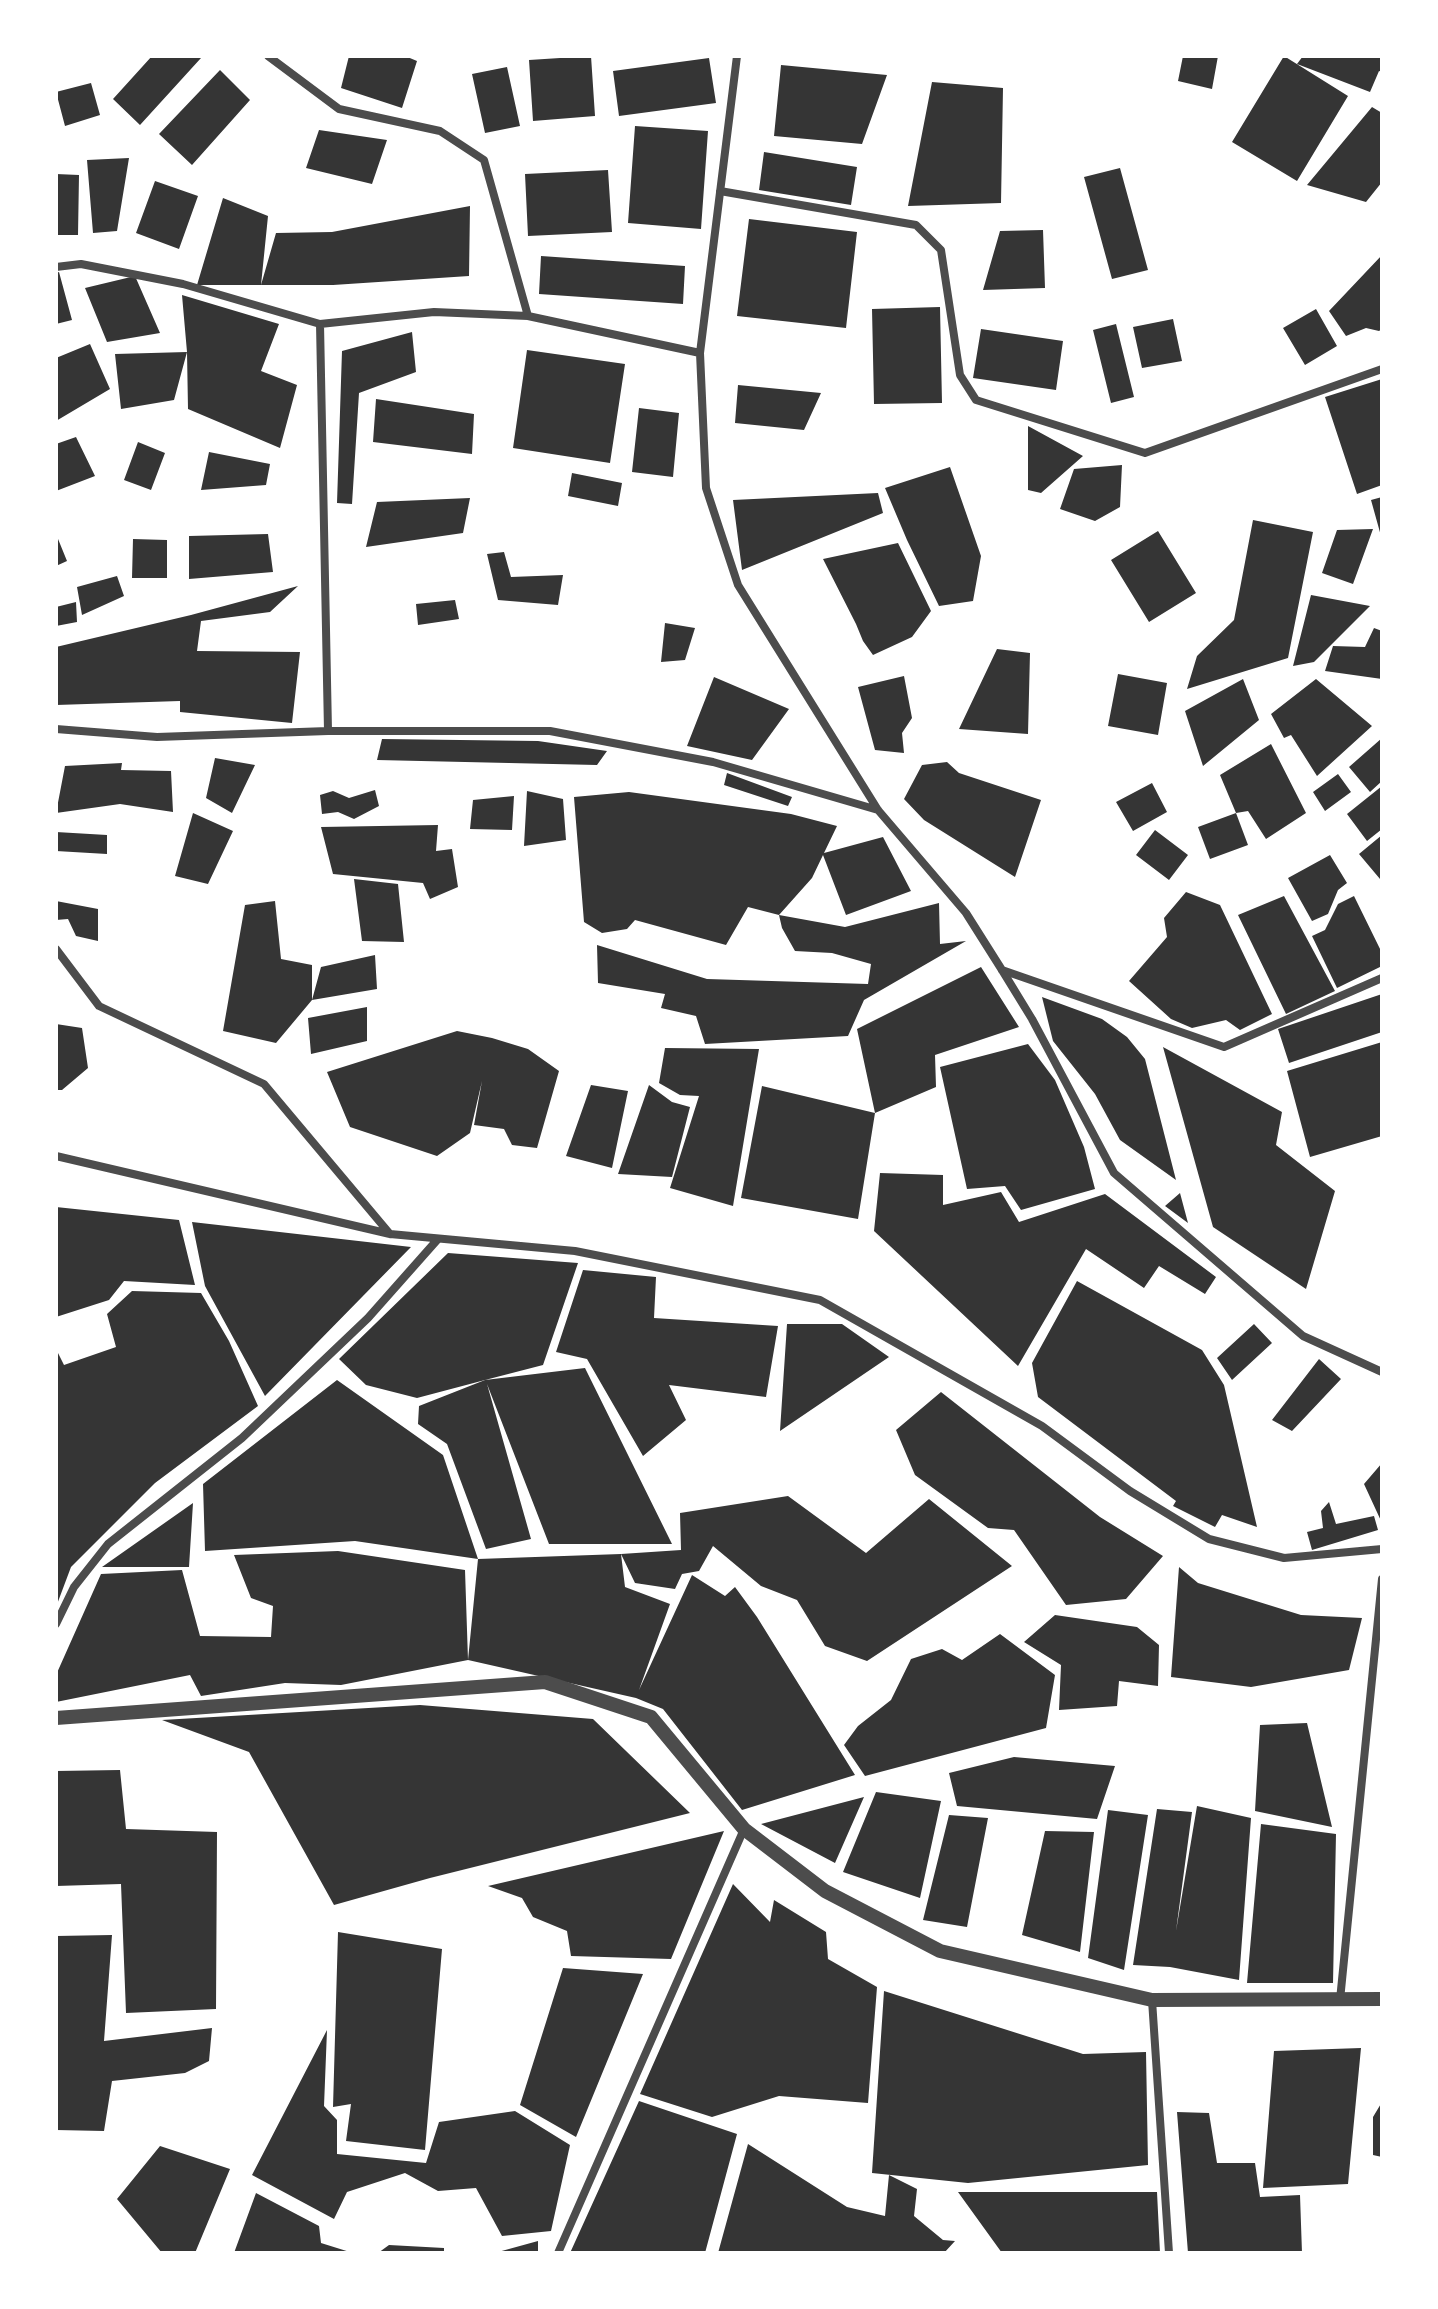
<!DOCTYPE html>
<style>
body{margin:0}
#map{position:relative;width:1438px;height:2309px;overflow:hidden;background:#fff;font-family:"Varela Round",sans-serif}
canvas{display:block}
.frame{position:absolute;inset:0;border:58px solid #fff;pointer-events:none}
</style>
<div id="map">
<canvas width="1438" height="2309"></canvas>
<div class="frame"></div>
</div>
<script>
const c = document.querySelector('canvas').getContext('2d');
c.lineJoin = 'round';
function fillPath(path, color) {
  c.fillStyle = color;
  c.fill(path, 'evenodd');
}
function poly(rows) {
  const path = new Path2D();
  for (const r of rows) {
    path.moveTo(r[0], r[1]);
    for (let i = 2; i < r.length; i += 2) path.lineTo(r[i], r[i + 1]);
  }
  return path;
}
function strokePath(path, color, width, dash) {
  c.strokeStyle = color;
  c.lineWidth = width;
  c.lineCap = dash ? 'butt' : 'round';
  c.setLineDash(dash || []);
  c.stroke(path);
}
fillPath(poly([
 [152,56,198,56,201,58,140,125,113,99],
 [349,56,405,56,417,61,402,108,341,88],
 [591,56,595,116,533,121,529,60],
 [1183,56,1218,56,1212,89,1178,81],
 [1284,56,1348,96,1297,181,1232,142],
 [1303,56,1382,56,1382,72,1379,71,1370,92,1297,64],
 [709,58,716,103,619,116,613,71],
 [781,65,887,75,862,144,774,136],
 [507,67,520,126,485,133,472,74],
 [220,70,250,100,192,165,159,134],
 [932,82,1003,88,1001,203,908,206],
 [91,83,100,115,65,126,56,92],
 [1372,107,1382,113,1382,182,1366,202,1307,185],
 [635,126,708,131,701,229,628,223],
 [319,130,387,140,372,184,306,168],
 [764,152,857,167,851,205,759,190],
 [129,158,117,231,93,233,87,160],
 [1120,168,1148,270,1112,279,1084,177],
 [608,170,612,232,528,236,525,174],
 [56,174,79,175,78,235,56,235],
 [155,181,198,196,179,249,136,233],
 [223,198,268,216,261,285,197,285],
 [470,206,469,276,333,285,261,285,276,233,332,232],
 [749,219,857,232,846,328,737,316],
 [1043,230,1045,288,983,290,1000,231],
 [1382,255,1382,329,1379,331,1366,328,1346,336,1329,311],
 [541,256,685,266,683,304,539,294],
 [59,272,72,320,56,324,56,273],
 [135,276,160,333,107,342,85,288],
 [182,295,279,324,261,371,297,385,280,448,188,409,187,352,174,400,121,409,115,354,187,352],
 [940,307,942,403,874,404,872,309],
 [1316,309,1337,346,1305,365,1283,328],
 [1173,319,1182,361,1142,368,1133,327],
 [1116,324,1134,397,1111,403,1093,330],
 [981,329,1063,341,1056,390,973,378],
 [412,332,416,372,359,393,352,504,337,503,342,351],
 [90,344,110,389,56,421,56,358],
 [527,350,625,364,610,463,513,448],
 [1382,379,1382,485,1357,494,1325,397],
 [738,385,821,393,804,430,735,423],
 [376,399,474,414,472,454,373,442],
 [639,408,679,413,673,477,632,472],
 [1028,426,1083,456,1041,493,1028,490],
 [76,437,95,476,56,491,56,444],
 [138,442,165,453,151,490,124,480],
 [209,452,270,464,266,485,201,490],
 [1122,465,1120,507,1095,521,1060,509,1074,469],
 [950,467,981,556,973,601,939,606,907,540,885,488],
 [572,473,622,483,618,506,568,496],
 [878,493,883,513,742,570,733,500],
 [1382,497,1382,536,1381,536,1371,500],
 [470,498,463,533,366,547,377,502],
 [1253,520,1313,532,1288,658,1187,689,1197,656,1234,620],
 [1373,529,1353,584,1322,573,1337,530],
 [1158,531,1196,593,1149,622,1111,560],
 [56,534,67,561,56,566],
 [268,534,273,572,189,579,189,536],
 [133,539,167,540,167,578,132,578],
 [898,543,931,611,912,637,873,655,863,641,856,624,823,559],
 [504,552,511,577,563,575,558,605,498,600,487,554],
 [117,576,124,596,82,615,77,587],
 [298,586,270,612,201,621,197,651,300,652,292,723,180,712,180,701,56,705,56,647,191,615],
 [1311,595,1370,606,1314,662,1293,666],
 [455,600,459,619,418,625,416,604],
 [76,602,77,622,56,626,56,607],
 [665,623,695,628,685,660,661,662],
 [1374,628,1382,631,1382,679,1325,671,1333,646,1365,647],
 [997,649,1030,653,1028,734,959,729],
 [1118,674,1167,683,1158,735,1108,726],
 [904,676,912,718,902,733,904,753,875,750,858,687],
 [714,677,789,709,752,760,687,746],
 [1243,679,1259,720,1203,766,1185,711],
 [1316,679,1372,726,1317,776,1291,735,1284,738,1271,714],
 [1382,738,1382,781,1370,792,1349,767],
 [382,739,538,741,607,751,597,765,377,760],
 [1271,744,1306,813,1266,839,1248,811,1236,813,1248,845,1210,859,1198,827,1236,813,1220,775],
 [215,758,255,765,232,813,206,798],
 [947,762,959,773,1041,800,1015,877,924,820,904,799,922,765],
 [122,763,121,770,171,771,173,812,120,804,56,813,65,766],
 [727,773,792,797,788,806,724,785],
 [1338,774,1351,792,1325,811,1313,792],
 [1152,783,1167,812,1133,831,1116,802],
 [1382,786,1382,829,1367,841,1347,814],
 [375,790,379,806,354,819,338,812,322,814,320,795,333,791,349,798],
 [527,791,563,799,566,840,524,846],
 [629,792,791,814,837,826,824,853,883,837,911,891,846,915,823,855,812,878,779,915,748,907,726,945,635,920,627,929,602,933,584,922,574,797],
 [514,796,512,830,470,829,473,800],
 [193,813,233,831,208,884,175,876],
 [438,825,436,851,452,849,458,887,430,899,423,883,333,874,321,827],
 [1155,830,1188,855,1169,880,1136,855],
 [56,832,107,835,107,854,56,851],
 [1382,835,1382,878,1380,879,1359,854],
 [1330,855,1347,883,1338,890,1328,914,1312,921,1288,878],
 [354,879,398,884,404,942,362,941],
 [1186,892,1220,905,1272,1014,1240,1030,1226,1020,1192,1028,1171,1019,1129,981,1167,937,1164,918],
 [1284,896,1335,991,1286,1014,1238,915],
 [1354,896,1382,953,1382,966,1337,988,1312,936,1325,930,1338,904],
 [56,901,98,909,98,941,76,936,68,919,56,920],
 [275,901,281,959,312,965,312,1000,321,967,375,955,377,989,312,1000,276,1043,223,1031,245,905],
 [939,903,940,944,966,941,864,1000,848,1036,705,1044,696,1016,661,1008,665,994,598,983,597,945,707,979,868,984,871,964,832,953,795,951,782,928,779,915,845,927],
 [981,967,1019,1027,935,1055,936,1087,875,1113,857,1029],
 [1382,994,1382,1032,1289,1063,1278,1029],
 [1042,997,1102,1019,1127,1037,1145,1059,1176,1180,1120,1140,1095,1094,1053,1041],
 [367,1007,367,1041,311,1054,308,1018],
 [56,1024,82,1028,88,1068,62,1090,56,1090],
 [457,1031,492,1038,528,1049,559,1071,537,1148,512,1145,504,1129,474,1125,482,1081,470,1133,437,1156,350,1127,327,1072],
 [1382,1042,1382,1136,1310,1157,1287,1071],
 [1028,1044,1055,1080,1084,1147,1095,1189,1021,1210,1005,1186,967,1189,940,1067],
 [1163,1047,1282,1112,1276,1145,1335,1191,1306,1289,1213,1227],
 [665,1048,759,1049,733,1206,670,1188,699,1096,680,1095,659,1083],
 [591,1085,628,1091,612,1168,566,1156],
 [649,1085,672,1102,690,1107,672,1177,618,1174],
 [762,1086,875,1113,858,1219,741,1198],
 [880,1173,943,1175,943,1205,1001,1192,1019,1222,1105,1194,1216,1277,1205,1294,1159,1266,1144,1288,1086,1249,1018,1366,874,1231],
 [1180,1193,1188,1223,1165,1206],
 [56,1207,179,1220,195,1285,124,1281,109,1300,56,1317],
 [192,1222,411,1247,265,1396,205,1286],
 [448,1253,578,1263,543,1365,485,1380,585,1368,672,1544,549,1544,487,1384,531,1539,486,1549,447,1444,418,1424,419,1406,485,1380,417,1398,366,1385,339,1359],
 [583,1270,656,1277,654,1318,778,1326,766,1397,669,1385,686,1420,643,1456,587,1359,556,1352],
 [1077,1281,1202,1350,1224,1385,1257,1527,1222,1515,1215,1527,1173,1506,1176,1501,1038,1397,1032,1363],
 [132,1291,201,1293,229,1341,258,1406,155,1483,71,1567,56,1607,56,1349,64,1365,116,1347,107,1314],
 [787,1324,842,1324,889,1357,780,1431],
 [1254,1324,1272,1343,1232,1380,1217,1358],
 [1319,1359,1341,1379,1292,1431,1272,1420],
 [337,1380,443,1455,478,1559,621,1554,625,1587,670,1604,639,1690,692,1575,725,1596,735,1587,757,1617,855,1775,742,1810,663,1709,636,1698,468,1660,478,1559,355,1541,205,1551,203,1484],
 [941,1392,1100,1517,1163,1556,1126,1599,1066,1605,1014,1530,988,1528,915,1475,896,1430],
 [1382,1463,1382,1523,1364,1484],
 [788,1496,866,1553,929,1499,1012,1566,867,1661,825,1646,797,1600,761,1586,713,1546,699,1571,682,1574,675,1589,635,1583,621,1554,681,1550,680,1513],
 [1329,1502,1336,1524,1374,1516,1378,1530,1312,1550,1307,1532,1323,1528,1321,1511],
 [193,1503,189,1567,102,1567],
 [338,1551,465,1570,468,1660,341,1685,285,1683,201,1696,190,1675,56,1702,56,1675,101,1574,182,1570,200,1636,271,1637,273,1606,251,1598,234,1555],
 [1179,1567,1198,1583,1301,1615,1362,1618,1349,1670,1251,1687,1171,1677],
 [1055,1615,1137,1627,1159,1645,1158,1686,1119,1681,1117,1706,1059,1710,1061,1665,1024,1642],
 [1000,1634,1055,1675,1046,1728,865,1776,844,1745,858,1726,891,1700,911,1659,942,1649,962,1660],
 [420,1705,593,1719,690,1813,430,1878,334,1905,249,1752,162,1720],
 [1307,1723,1332,1827,1255,1811,1260,1725],
 [1014,1757,1115,1766,1097,1819,957,1806,949,1773],
 [120,1770,126,1829,217,1832,216,2009,126,2013,121,1884,56,1886,56,1771],
 [876,1792,941,1801,920,1898,843,1872],
 [864,1797,835,1863,761,1824],
 [1197,1806,1251,1818,1239,1980,1170,1967,1133,1965,1157,1809,1192,1812,1176,1931],
 [1108,1810,1148,1815,1124,1970,1088,1958],
 [949,1815,988,1818,967,1927,923,1920],
 [1261,1824,1336,1834,1333,1983,1247,1983],
 [724,1831,671,1959,571,1956,567,1931,533,1917,522,1898,488,1886],
 [1045,1831,1094,1832,1080,1952,1022,1935],
 [733,1884,770,1922,774,1900,826,1932,828,1959,877,1987,868,2103,779,2096,712,2117,640,2094],
 [338,1932,442,1949,425,2150,346,2141,351,2104,333,2107],
 [112,1935,104,2041,212,2028,209,2061,185,2073,112,2081,104,2131,56,2130,56,1936],
 [563,1968,643,1974,576,2137,520,2105],
 [884,1991,1083,2054,1146,2052,1148,2165,968,2183,872,2173],
 [327,2030,324,2106,337,2120,337,2154,426,2163,439,2122,515,2111,570,2145,551,2231,502,2236,476,2188,438,2191,405,2173,347,2192,334,2219,252,2175],
 [1361,2048,1348,2184,1263,2188,1274,2051],
 [639,2101,737,2134,705,2253,570,2253],
 [1382,2102,1382,2157,1373,2155,1373,2117],
 [1177,2112,1209,2113,1217,2163,1255,2163,1260,2197,1300,2195,1302,2253,1188,2253],
 [748,2144,847,2207,885,2216,889,2175,917,2189,914,2216,943,2240,955,2241,944,2253,718,2253],
 [160,2146,230,2169,195,2253,162,2253,117,2199],
 [958,2192,1157,2192,1160,2253,1002,2253],
 [256,2193,319,2226,321,2243,353,2253,234,2253],
 [538,2241,538,2253,498,2253,498,2252],
 [389,2245,444,2248,444,2253,378,2253]
]), '#353535');
strokePath(poly([
 [268,56,339,109,440,131,484,160,528,316],
 [737,56,700,353,706,488,738,585,878,810,966,913,1002,970,1032,1019,1114,1173,1303,1336,1382,1372],
 [720,191,916,225,941,250,960,375,976,400,1145,453,1382,369],
 [56,267,81,264,183,284,320,324,434,312,528,316,700,353],
 [320,324,328,731],
 [56,729,157,737,328,731,550,731,713,762,878,810],
 [56,949,99,1006,264,1084,390,1234],
 [1002,970,1224,1047,1382,978],
 [56,1156,390,1234,575,1251,820,1300,1042,1426,1130,1491,1209,1539,1284,1558,1382,1549],
 [56,1624,74,1587,108,1544,242,1438,368,1318,438,1239],
 [1152,2000,1169,2253],
 [1340,2000,1382,1579],
 [558,2253,744,1829]
]), '#4c4c4c', 8);
strokePath(poly([
 [56,1718,545,1682,651,1717,744,1829,825,1891,940,1951,1152,2000,1382,1999]
]), '#4c4c4c', 14);
</script>
